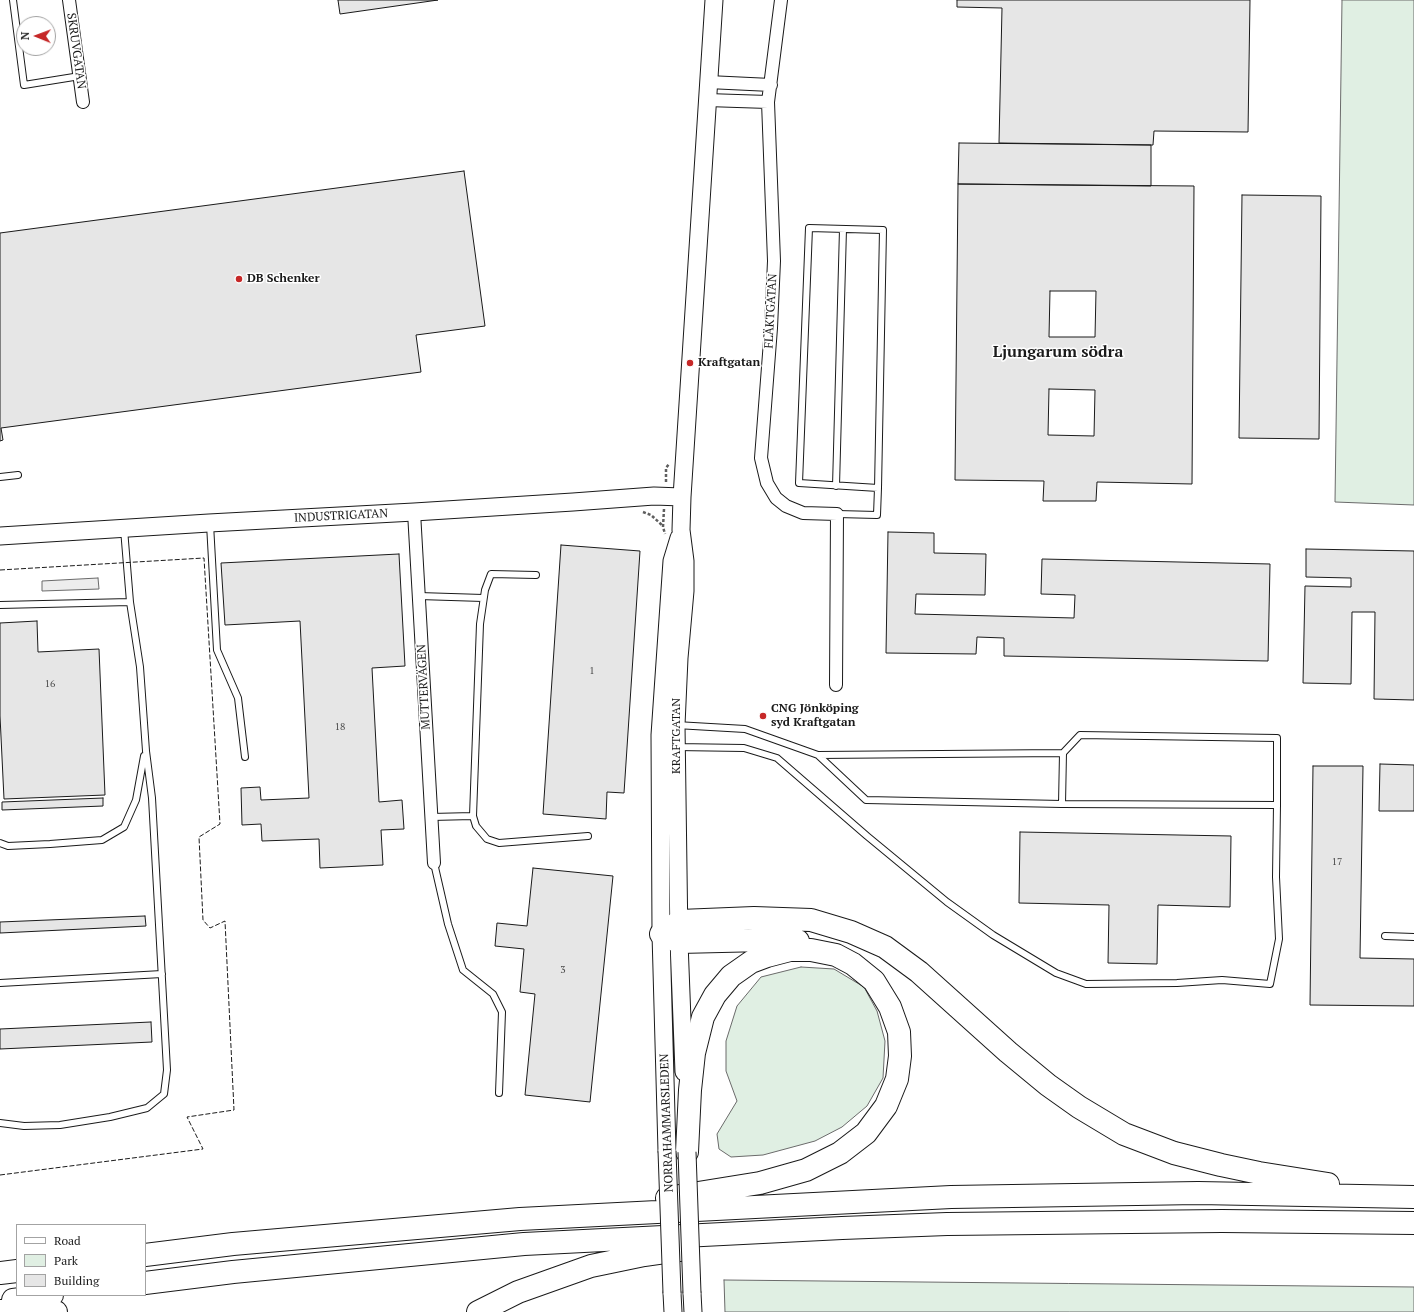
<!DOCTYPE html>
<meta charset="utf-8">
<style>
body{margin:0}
#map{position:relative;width:1414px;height:1312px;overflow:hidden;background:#fff;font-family:"PT Serif",serif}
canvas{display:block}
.legend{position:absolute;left:16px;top:1224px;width:130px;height:72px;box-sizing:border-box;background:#fff;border:1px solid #a3a3a3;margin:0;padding:5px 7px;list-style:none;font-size:12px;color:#1a1a1a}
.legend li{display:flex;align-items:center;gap:8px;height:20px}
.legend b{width:20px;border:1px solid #a3a3a3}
.north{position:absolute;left:16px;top:16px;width:40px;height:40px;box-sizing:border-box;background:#fff;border:1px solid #a3a3a3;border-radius:50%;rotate:271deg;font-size:11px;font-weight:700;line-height:16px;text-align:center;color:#1a1a1a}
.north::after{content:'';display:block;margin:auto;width:14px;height:18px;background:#c62828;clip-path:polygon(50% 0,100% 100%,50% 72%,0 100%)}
</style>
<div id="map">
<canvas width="1414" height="1312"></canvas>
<ul class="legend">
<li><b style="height:5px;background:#fff"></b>Road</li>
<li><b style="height:11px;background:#e0efe3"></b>Park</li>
<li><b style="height:11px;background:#e6e6e6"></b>Building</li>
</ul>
<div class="north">N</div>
</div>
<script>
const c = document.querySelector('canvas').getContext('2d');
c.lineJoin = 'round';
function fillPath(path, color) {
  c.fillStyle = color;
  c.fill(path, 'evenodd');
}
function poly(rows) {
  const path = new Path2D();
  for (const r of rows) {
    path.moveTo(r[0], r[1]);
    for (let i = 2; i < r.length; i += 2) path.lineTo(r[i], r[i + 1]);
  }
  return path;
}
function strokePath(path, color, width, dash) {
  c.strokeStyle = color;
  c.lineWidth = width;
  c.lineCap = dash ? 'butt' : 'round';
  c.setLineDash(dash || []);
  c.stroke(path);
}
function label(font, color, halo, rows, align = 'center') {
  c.font = font + ' "PT Serif",serif';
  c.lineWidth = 3;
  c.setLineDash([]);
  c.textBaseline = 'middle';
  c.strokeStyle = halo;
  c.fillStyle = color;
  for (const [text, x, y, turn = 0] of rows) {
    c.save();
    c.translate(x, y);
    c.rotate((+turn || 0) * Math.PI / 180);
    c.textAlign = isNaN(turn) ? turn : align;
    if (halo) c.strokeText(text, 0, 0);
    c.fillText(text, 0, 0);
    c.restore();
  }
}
const green = poly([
 [1342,0,1414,0,1414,505,1335,502,1342,0],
 [801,967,834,969,864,987,877,1011,885,1041,883,1078,867,1106,842,1127,815,1141,763,1155,731,1157,719,1149,717,1134,737,1101,726,1071,726,1041,737,1006,761,977,801,967],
 [724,1280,1414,1287,1414,1312,725,1312,724,1280]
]);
fillPath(green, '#e0efe3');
strokePath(green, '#6a6a6a', 1);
const parking = poly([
 [98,578,99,589,42,591,42,581,98,578]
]);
fillPath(parking, '#ededed');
strokePath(parking, '#6a6a6a', 1);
const building = poly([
 [338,0,438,0,340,14,338,0],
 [957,0,1250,0,1248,132,1154,131,1153,145,999,143,1002,8,957,7,957,0],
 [959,143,1151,145,1151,186,958,184,959,143],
 [464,171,485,326,416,335,421,372,1,428,3,440,0,441,0,233,464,171],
 [958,184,1194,186,1192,484,1097,482,1096,501,1043,501,1044,481,955,480,958,184],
 [1050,291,1096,291,1095,337,1049,337,1050,291],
 [1049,389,1095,390,1094,436,1048,435,1049,389],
 [1242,195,1321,196,1319,439,1239,438,1242,195],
 [888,532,934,533,934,553,986,554,985,595,916,594,915,614,1074,618,1075,595,1041,594,1042,559,1270,564,1268,661,1004,656,1004,638,977,637,976,654,886,653,888,532],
 [561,545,640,551,624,793,607,792,606,819,543,814,561,545],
 [1306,549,1414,551,1414,700,1374,699,1375,612,1352,612,1351,684,1303,683,1305,586,1351,587,1351,578,1306,577,1306,549],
 [399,554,405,666,372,668,379,802,402,800,404,829,381,830,383,865,320,868,319,839,262,841,261,824,242,825,241,788,260,787,261,800,309,798,300,621,225,625,221,563,399,554],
 [37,621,38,652,99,649,105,795,4,799,0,716,0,623,37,621],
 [1380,764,1414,765,1414,811,1379,811,1380,764],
 [1313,766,1363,766,1360,958,1414,959,1414,1006,1310,1005,1313,766],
 [103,798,103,806,2,810,2,802,103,798],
 [1020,832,1231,836,1230,907,1158,905,1157,964,1108,963,1109,905,1019,903,1020,832],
 [533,868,613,876,590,1102,525,1095,535,994,520,992,524,949,495,946,497,923,527,926,533,868],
 [145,916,146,926,0,933,0,922,145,916],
 [151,1022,152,1042,0,1049,0,1029,151,1022]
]);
fillPath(building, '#e6e6e6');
strokePath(building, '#1a1a1a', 1);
const lane = poly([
 [13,0,24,85,80,76],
 [0,477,18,475],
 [836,486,843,229],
 [837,514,877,515,878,488,883,230,809,228,799,483,878,488],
 [210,524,217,650,238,698,245,757],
 [419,596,483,598],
 [0,605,130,602],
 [676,725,745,729,818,755,866,800,1062,804,1277,805,1276,877,1279,939,1270,984,1222,980,1177,983,1086,984,1056,973,993,935,947,902,867,836,777,758,744,748,676,747,660,735,676,725],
 [818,755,1063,753,1080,735,1277,738,1277,805],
 [1062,804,1063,753],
 [473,816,480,624,485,590,491,574,536,575],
 [431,817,473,816,476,826,487,839,499,843,588,836],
 [0,843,8,846,50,844,102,840,124,827,136,800,144,756],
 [434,863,448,924,463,970,493,994,502,1012,499,1093],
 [1385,936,1414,937],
 [0,983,162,974],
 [0,1123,24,1126,60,1125,110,1117,147,1108,164,1094,167,1070,152,798,146,751,140,667,130,602,124,529]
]);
const street = poly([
 [69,0,83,102],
 [781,0,768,102,774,261,771,328,761,458,767,483,776,498,786,506,803,513,837,514,836,685],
 [708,82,771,85],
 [707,100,768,102],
 [414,512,434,863]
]);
const secondary = poly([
 [0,536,209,523,414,512,573,502,654,496,682,497],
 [684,1072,679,942,676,725,679,658,685,591,685,561,681,530,682,497,714,0],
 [667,1151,661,934,660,735,672,561,679,538],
 [672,1293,673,1312],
 [692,1293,693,1312]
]);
const highway = poly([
 [661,934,680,921,754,918,811,920,851,932,885,947,919,972,1008,1052,1048,1085,1079,1107,1124,1134,1174,1153,1221,1165,1259,1173,1328,1184],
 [661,934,679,942,764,940,793,940,798,941],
 [667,1198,760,1183,806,1170,840,1153,866,1133,886,1106,897,1079,900,1056,899,1032,890,1007,874,981,853,964,836,955,811,950,790,950,767,956,751,962,731,976,715,995,703,1017,694,1053,690,1090,687,1152],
 [145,1255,233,1244,520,1219,951,1197,1198,1193,1414,1197],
 [0,1273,17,1271],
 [145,1283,233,1272,524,1244,842,1228,947,1224,1222,1221,1414,1223],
 [13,1300,52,1295],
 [0,1311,56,1312],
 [478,1312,518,1292,591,1266,644,1255,686,1249]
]);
strokePath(lane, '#1a1a1a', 8);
strokePath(street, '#1a1a1a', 14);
strokePath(secondary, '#1a1a1a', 19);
strokePath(highway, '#1a1a1a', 24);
strokePath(poly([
 [666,482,666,468,669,464],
 [664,509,663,527,665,534],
 [643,512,651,515,663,526]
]), '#5f5f5f', 2.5, [3, 2]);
strokePath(lane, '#fff', 6);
strokePath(street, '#fff', 12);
strokePath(secondary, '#fff', 17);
strokePath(highway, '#fff', 22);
const secondaryBridge = poly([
 [667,1151,672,1293],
 [687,1152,692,1293]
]);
strokePath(secondaryBridge, '#1a1a1a', 19, []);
strokePath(secondaryBridge, '#fff', 17);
strokePath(poly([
 [0,570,204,558,220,824,199,837,203,920,210,928,225,921,234,1110,187,1117,203,1149,0,1175]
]), '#1a1a1a', 1, [5, 2]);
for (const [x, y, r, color] of [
 [239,279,4,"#c62828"],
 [690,363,4,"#c62828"],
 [763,716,4,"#c62828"]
]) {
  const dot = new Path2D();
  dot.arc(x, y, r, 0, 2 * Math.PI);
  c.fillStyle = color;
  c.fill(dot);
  strokePath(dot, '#fff', 1.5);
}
label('10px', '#4d4d4d', null, [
 ["1",592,671],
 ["16",50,684],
 ["18",340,727],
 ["17",1337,862],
 ["3",563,970]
]);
label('12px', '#1a1a1a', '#fff', [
 ["SKRUVGATAN",76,51,82],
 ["FLÄKTGATAN",771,311,-87],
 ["INDUSTRIGATAN",341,516,-3],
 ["MUTTERVÄGEN",424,687,-93],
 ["KRAFTGATAN",677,736,-90],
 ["NORRAHAMMARSLEDEN",667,1123,-92]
]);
label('bold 12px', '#1a1a1a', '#fff', [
 ["DB Schenker",247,279],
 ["Kraftgatan",698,363],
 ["CNG Jönköping",771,709],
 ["syd Kraftgatan",771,723]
], 'left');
label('bold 16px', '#1a1a1a', '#fff', [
 ["Ljungarum södra",1058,352]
]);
</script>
